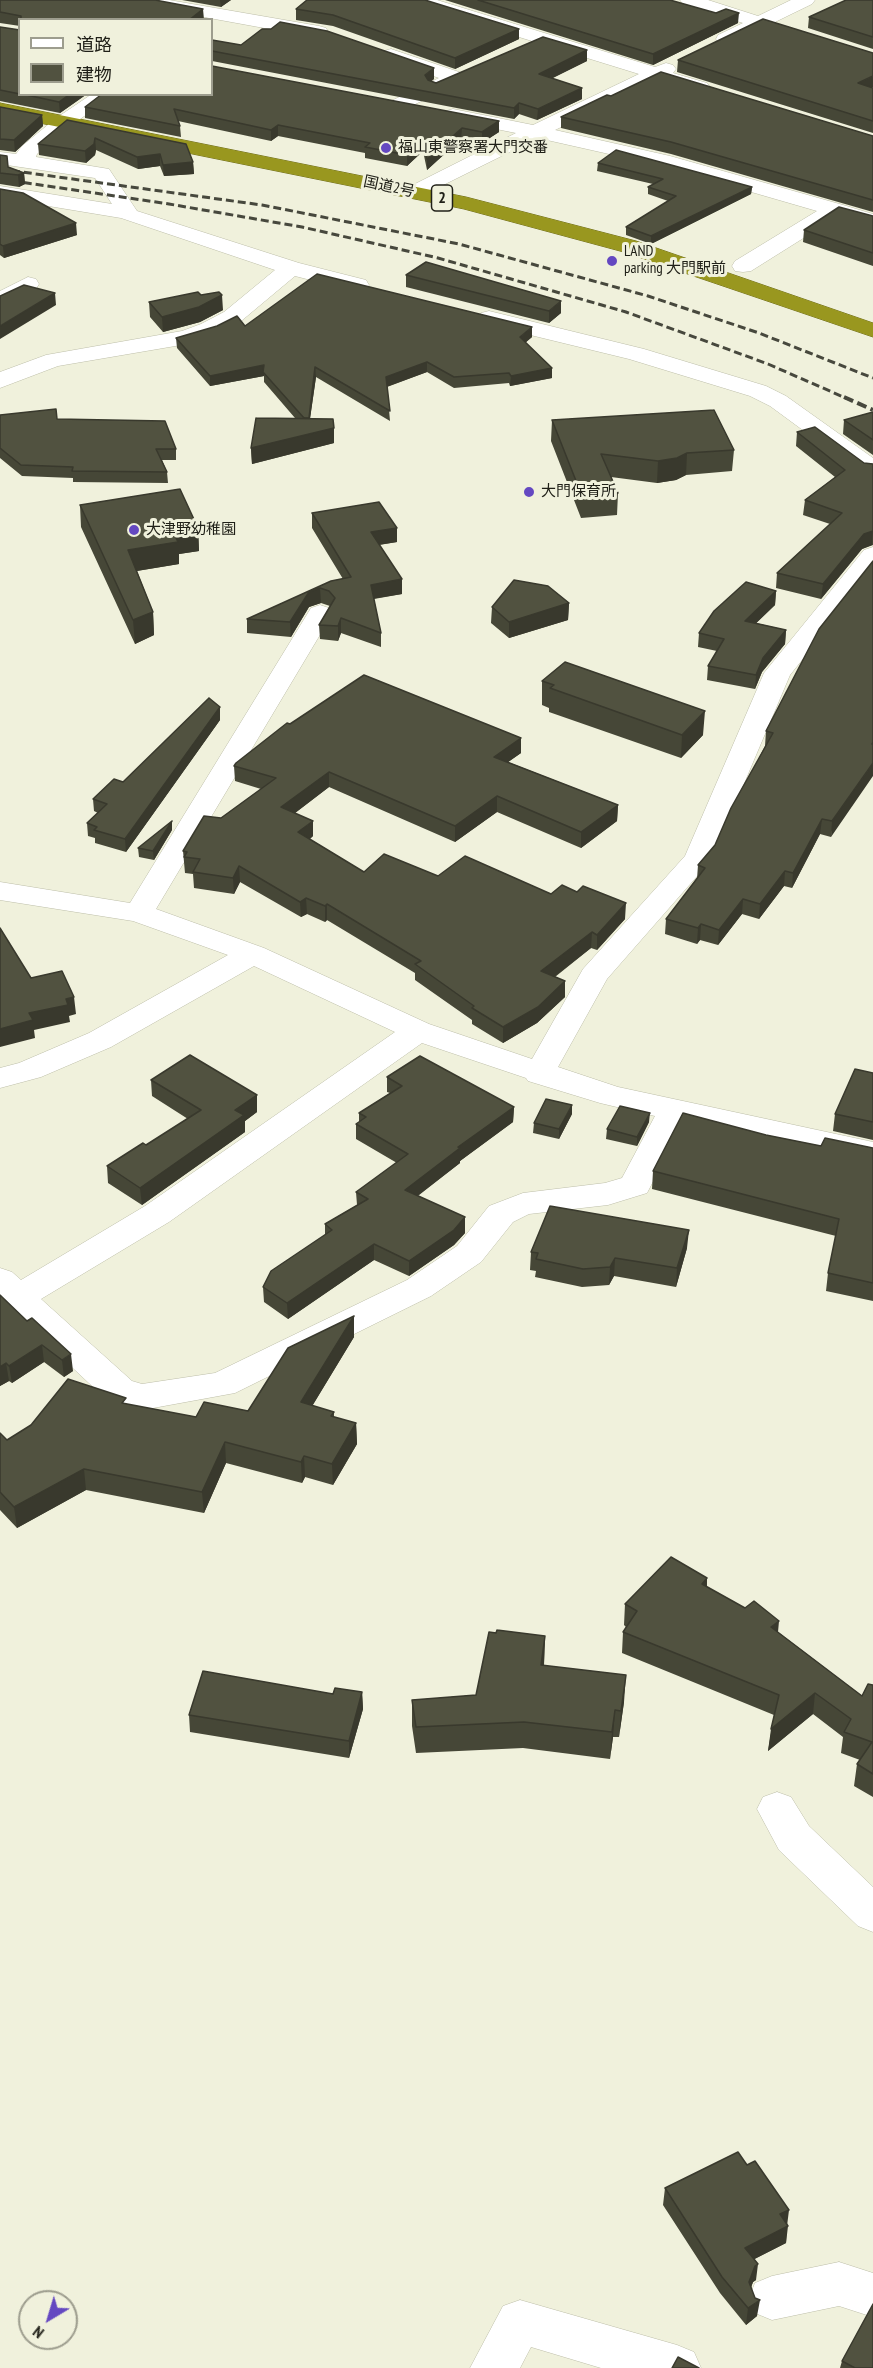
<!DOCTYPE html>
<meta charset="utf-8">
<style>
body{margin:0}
#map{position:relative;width:873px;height:2368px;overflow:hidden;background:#f0f1dc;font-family:"PT Sans Narrow","Noto Sans JP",sans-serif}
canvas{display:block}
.legend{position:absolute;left:18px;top:18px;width:195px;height:78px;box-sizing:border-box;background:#f0f1dc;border:2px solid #9d9d8e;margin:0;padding:8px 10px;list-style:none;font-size:18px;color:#202018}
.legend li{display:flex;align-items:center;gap:12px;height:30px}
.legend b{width:30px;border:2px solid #9d9d8e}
.north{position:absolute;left:18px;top:2290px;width:60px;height:60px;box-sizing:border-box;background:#f0f1dc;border:2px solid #9d9d8e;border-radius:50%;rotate:218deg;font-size:16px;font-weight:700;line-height:24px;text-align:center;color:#202018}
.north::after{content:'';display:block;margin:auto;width:21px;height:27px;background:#6448c1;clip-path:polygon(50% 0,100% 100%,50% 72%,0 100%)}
</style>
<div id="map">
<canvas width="873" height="2368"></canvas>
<ul class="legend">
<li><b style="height:8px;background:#fff"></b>道路</li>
<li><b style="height:16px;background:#515240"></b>建物</li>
</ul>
<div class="north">N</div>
</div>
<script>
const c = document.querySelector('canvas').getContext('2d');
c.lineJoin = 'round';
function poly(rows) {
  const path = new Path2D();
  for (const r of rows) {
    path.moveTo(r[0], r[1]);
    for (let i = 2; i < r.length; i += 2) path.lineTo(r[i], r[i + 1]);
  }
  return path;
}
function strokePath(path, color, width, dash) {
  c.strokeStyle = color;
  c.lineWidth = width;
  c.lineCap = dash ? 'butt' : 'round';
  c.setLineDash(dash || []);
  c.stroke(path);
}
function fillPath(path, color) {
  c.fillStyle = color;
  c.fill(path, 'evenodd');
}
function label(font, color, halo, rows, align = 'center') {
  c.font = font + ' "PT Sans Narrow","Noto Sans JP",sans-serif';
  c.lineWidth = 6;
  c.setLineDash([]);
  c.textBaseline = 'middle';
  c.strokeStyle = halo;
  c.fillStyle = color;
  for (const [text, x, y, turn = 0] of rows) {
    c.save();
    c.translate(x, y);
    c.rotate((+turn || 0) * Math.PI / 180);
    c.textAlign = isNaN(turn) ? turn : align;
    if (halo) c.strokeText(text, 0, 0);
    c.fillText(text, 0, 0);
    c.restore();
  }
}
const minor = poly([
 [129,0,169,0,319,26,326,28,328,32,326,36,319,38,138,5,132,4,129,0],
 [409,0,437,0,655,67,666,63,673,65,676,69,673,73,707,83,710,87,707,91,700,93,658,80,555,130,670,156,843,205,873,214,873,227,837,217,751,271,743,272,735,271,732,266,735,261,817,211,658,165,538,138,421,196,414,198,407,196,404,192,407,188,516,133,446,119,443,115,446,111,453,109,533,125,639,74,412,4,409,0],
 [680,0,708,0,758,16,791,0,815,0,812,4,773,23,771,28,761,29,725,45,718,43,716,39,718,35,743,23,683,4,680,0],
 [391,49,462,73,465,77,457,84,405,109,391,109,388,105,391,101,439,78,384,59,382,55,384,51,391,49],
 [92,94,115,94,69,127,37,154,36,157,109,169,137,211,299,263,366,280,369,285,366,290,358,292,295,276,240,322,217,334,187,344,58,366,0,388,0,372,46,355,182,331,201,324,224,312,275,270,121,218,0,198,0,186,112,204,95,178,0,164,0,152,16,154,22,146,55,119,92,94],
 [28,277,36,279,39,284,36,289,0,307,0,291,28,277],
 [489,311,644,349,766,386,786,396,873,458,873,477,864,475,770,406,750,396,629,359,481,323,478,318,481,313,489,311],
 [873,547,873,571,790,675,712,859,607,979,558,1067,618,1087,873,1142,873,1164,684,1122,647,1193,608,1205,529,1214,513,1222,481,1262,431,1296,235,1393,142,1410,106,1399,0,1300,0,1268,12,1272,21,1280,145,1206,395,1032,254,966,111,1047,41,1077,0,1088,0,1068,19,1063,89,1033,228,955,133,921,0,900,0,882,130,903,311,608,320,605,329,608,333,613,156,909,264,948,429,1024,532,1059,583,969,685,856,764,673,864,550,873,547],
 [422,1043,526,1078,528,1081,600,1103,655,1116,622,1178,605,1183,523,1193,489,1206,457,1246,407,1280,215,1373,142,1384,132,1381,41,1299,169,1222,422,1043],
 [777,1792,791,1797,809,1826,873,1887,873,1932,858,1926,779,1850,757,1809,763,1797,777,1792],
 [839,2262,873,2273,873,2317,839,2306,772,2320,755,2313,749,2298,755,2283,772,2276,839,2262],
 [520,2300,677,2345,694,2352,701,2368,601,2368,531,2347,520,2368,470,2368,503,2306,520,2300]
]);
const highway = poly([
 [0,103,466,197,636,241,873,323,873,337,620,251,464,209,0,115,0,103]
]);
strokePath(minor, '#bdbea9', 1);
strokePath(highway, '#6f6d1d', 1);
fillPath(minor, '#fff');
fillPath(highway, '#99971f');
strokePath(poly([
 [0,169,262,205,459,244,648,296,759,333,873,378],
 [0,179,169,204,302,227,438,258,626,312,768,364,848,399]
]), '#47483d', 3, [8, 4]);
strokePath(poly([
 [844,397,873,410]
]), '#47483d', 4, [10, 4.5]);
fillPath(poly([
 [0,0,203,9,204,19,20,20,20,26,0,23],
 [182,0,231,0,221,7],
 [445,0,670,0,738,23,653,65],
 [873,0,873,49,808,28,809,17],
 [296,9,519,29,519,39,455,69,333,26,296,20],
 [0,27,20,30,20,94,87,94,60,113,0,101],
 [212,40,434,79,431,81,436,83,587,50,587,61,552,78,582,99,537,120,519,114,514,119,212,61],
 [678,60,873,88,873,133,677,72],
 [102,94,499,132,482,143,461,139,427,170,423,151,407,166,365,158,365,153,278,136,271,141,178,121,180,126,181,137,85,118,85,107],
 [611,96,873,136,873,212,671,154,561,128,561,117],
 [0,107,42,115,43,126,15,152,0,150],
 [67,120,193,162,194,174,164,176,160,166,138,169,96,150,95,155,86,163,39,155,38,144],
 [0,155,8,167,24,173,25,184,19,187,0,184],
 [598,163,752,187,751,194,651,244,626,235,626,227,668,201,648,194,648,187,653,184,597,171],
 [0,189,77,235,4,258,0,255],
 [873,216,873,266,803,242,804,230],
 [406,275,561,313,549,323,406,287],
 [201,295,223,310,200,322,163,332,150,317,149,302],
 [245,326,532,337,525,343,552,368,552,378,510,386,509,383,454,388,427,372,387,387,390,421,316,377,310,418,334,428,334,443,252,464,251,448,295,418,264,382,264,376,210,386,177,348,176,338],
 [873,412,873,455,843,434,844,420],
 [0,415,57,419,176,449,176,460,162,460,167,472,168,483,73,482,73,478,22,476,0,458],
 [552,420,734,450,732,471,686,475,676,480,657,483,611,477,618,493,617,515,581,518,551,441],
 [797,432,864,463,873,464,873,545,862,549,821,599,776,588,777,573,830,524,803,515,805,500,835,477,796,446],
 [80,505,198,528,199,551,179,554,179,564,137,571,153,612,154,635,135,644,81,527],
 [312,513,397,528,397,542,379,545,402,594,374,599,381,633,381,647,341,633,338,641,320,639,319,625,330,606,321,603,309,607,291,637,247,633,247,619,343,579,312,528],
 [873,561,831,837,820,834,792,888,784,886,759,919,742,914,718,945,700,940,697,944,665,934,666,919,697,879,698,865,715,845,765,746,766,731],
 [776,591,775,605,756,623,786,630,785,644,762,672,755,689,707,680,708,666,717,651,698,647,699,633],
 [569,603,568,620,509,638,491,623,492,607],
 [542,681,703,735,681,758,549,712,549,708,542,705],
 [220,707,220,720,126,852,95,843,95,838,88,836,87,823,98,813,94,811,93,799,123,782],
 [290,724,521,738,521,753,508,762,618,805,617,821,581,848,497,812,455,842,329,787,295,813,313,836,310,839,364,872,438,876,551,894,625,919,597,950,591,948,555,977,565,981,565,997,537,1023,503,1043,472,1024,472,1020,415,980,415,973,327,920,325,922,307,914,301,917,240,882,234,894,194,888,193,874,185,873,183,851,221,818,261,789,235,781,234,766],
 [172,830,154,860,139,857,138,848],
 [873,1073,873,1140,833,1131,835,1114],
 [387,1077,514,1107,513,1122,460,1161,460,1163,417,1196,465,1217,465,1233,454,1245,409,1276,374,1260,288,1319,264,1302,263,1287,325,1235,325,1224,357,1205,356,1192,397,1163,356,1139,356,1124,359,1122,359,1113,390,1093,387,1092],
 [151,1080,257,1095,257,1112,245,1121,245,1132,142,1205,108,1183,107,1166,146,1145,188,1119,152,1096],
 [572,1114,559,1139,533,1133,534,1123],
 [649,1122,637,1146,606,1139,607,1129],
 [766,1135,821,1146,873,1148,873,1301,826,1291,828,1273,836,1236,652,1189,653,1171],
 [687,1248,676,1287,614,1276,609,1285,582,1287,535,1277,536,1271,530,1270,531,1252],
 [0,1295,73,1371,64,1377,44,1362,12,1383,9,1381,0,1386],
 [354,1316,354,1337,312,1406,334,1412,334,1417,356,1423,357,1444,333,1485,305,1477,302,1483,226,1463,204,1513,86,1490,17,1528,0,1510,0,1433,7,1440,126,1404,196,1417,248,1411],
 [707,1578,707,1587,778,1632,862,1696,873,1685,873,1797,854,1786,857,1764,860,1760,841,1753,843,1737,813,1714,768,1751,774,1715,622,1653,623,1632,626,1627,624,1625,625,1604],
 [545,1636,544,1666,624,1702,619,1737,613,1737,610,1759,523,1748,416,1753,412,1726,412,1700,476,1695],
 [362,1692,363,1709,349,1758,190,1732,189,1715,333,1694],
 [665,2188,787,2224,786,2243,754,2259,756,2280,753,2282,751,2287,757,2316,746,2325,720,2293,663,2205],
 [842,2361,873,2368,840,2368]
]), '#464737');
fillPath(poly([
 [220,0,231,0,221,7],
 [203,9,203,20,189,20],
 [739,13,738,23,653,65,653,54],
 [519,29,519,39,455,69,455,58],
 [587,50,587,61,539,85,539,74],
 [434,68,434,79,425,86,425,75],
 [873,76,873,87,857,95,858,83],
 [582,88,582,99,537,120,538,109],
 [70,94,87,94,60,113,59,102],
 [519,103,519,114,514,119,514,108],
 [42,115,43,126,15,152,14,140],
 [499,121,499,132,482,143,482,132],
 [278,125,278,136,271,141,271,130],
 [462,128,461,139,427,170,427,159],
 [95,138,96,150,95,155,86,163,85,151],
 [423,139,423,151,407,166,407,155],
 [160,154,160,166,138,169,137,157],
 [193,162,194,174,164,176,163,165],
 [24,173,25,184,19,187,18,175],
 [752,187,751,194,651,244,651,236],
 [76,223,77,235,4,258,3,246],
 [55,293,56,305,0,339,0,326],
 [222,295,223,310,200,322,163,332,162,317],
 [561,301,561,313,549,323,549,311],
 [532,327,532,337,519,348,520,337],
 [427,362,427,372,386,387,386,377],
 [264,365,264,376,210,386,210,376],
 [315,367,316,377,308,433,308,423],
 [552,368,552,378,510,386,511,376],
 [334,428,334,443,252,464,251,448],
 [687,453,686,475,676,480,657,483,658,461],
 [198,528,199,551,179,554,179,564,130,572,128,550,173,532],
 [397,528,397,542,371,546,371,532],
 [873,531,872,545,862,549,821,599,823,584,864,534],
 [402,579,402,594,371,599,371,585],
 [320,588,321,603,309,607,291,637,290,622,309,592],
 [776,591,775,605,744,635,745,621],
 [569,603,568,620,509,638,509,622],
 [153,612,154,635,135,644,133,620],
 [341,618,341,633,338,641,338,626],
 [786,630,785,644,762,672,755,689,756,675,763,658],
 [220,707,220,720,126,852,125,839],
 [705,711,703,735,681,758,682,735],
 [521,738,521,753,494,772,494,757],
 [873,763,873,776,831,837,832,821],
 [329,772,329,787,282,823,281,807],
 [497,796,497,812,455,842,455,826],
 [618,805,617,821,581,848,581,832],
 [822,819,820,834,792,888,793,873],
 [172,821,172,830,154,860,153,851],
 [313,821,313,836,299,847,298,832],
 [239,866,240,882,234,894,233,878],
 [785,871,784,886,759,919,760,904],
 [306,898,307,914,301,917,300,902],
 [743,899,742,914,718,945,719,930],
 [626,903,625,919,597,950,597,935],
 [327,904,327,920,325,922,325,906],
 [701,924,700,940,697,944,698,928],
 [592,932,591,948,541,987,541,971],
 [565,981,565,997,537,1023,503,1043,503,1027],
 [74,997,76,1014,69,1016,70,1022,34,1030,35,1038,0,1047,0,1029,29,1013,66,999],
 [257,1095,257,1112,245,1121,245,1132,142,1205,140,1188,235,1110],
 [572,1105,572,1114,559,1139,559,1129],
 [514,1107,513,1122,460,1161,460,1163,405,1206,405,1190,458,1147],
 [650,1113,649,1122,637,1146,637,1137],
 [465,1217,465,1233,454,1245,409,1276,409,1261],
 [689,1230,687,1248,676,1287,677,1268],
 [374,1244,374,1260,288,1319,287,1303],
 [615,1258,614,1276,609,1285,610,1267],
 [354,1316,354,1337,302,1423,301,1402],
 [42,1345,44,1362,12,1383,9,1366],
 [71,1354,73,1371,64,1377,62,1360],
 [6,1363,9,1381,0,1386,0,1367],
 [356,1423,357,1444,333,1485,332,1464],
 [225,1442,226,1463,204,1513,202,1492],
 [304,1456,305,1477,302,1483,301,1462],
 [84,1469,86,1490,17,1528,14,1507],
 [707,1578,706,1599,702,1584],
 [779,1621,777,1643,771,1627],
 [545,1636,544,1662,540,1692,541,1665],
 [626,1675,624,1702,619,1737,621,1711],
 [362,1692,363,1709,349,1758,349,1741],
 [815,1693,813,1714,768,1751,771,1729],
 [615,1710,613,1737,610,1759,612,1732],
 [789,2210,787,2226,780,2214],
 [788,2226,786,2243,743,2265,745,2248],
 [758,2264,756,2280,753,2282,747,2299,749,2282,755,2266],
 [760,2300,757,2316,746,2325,748,2308]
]), '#39392d');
const building = poly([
 [0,0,155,0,203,9,189,20,21,20,21,16,0,12,0,0],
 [307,0,425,0,519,29,455,58,333,15,296,9,307,0],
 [478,0,670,0,716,13,726,9,739,13,653,54,478,0],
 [846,0,873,0,873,37,809,17,846,0],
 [763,19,873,53,873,76,858,83,873,88,873,121,678,60,763,19],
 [280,22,327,31,434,68,425,75,428,80,436,83,543,37,587,50,539,74,582,88,538,109,519,103,514,108,212,51,212,40,241,45,262,29,271,29,280,22],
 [0,27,20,30,20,94,0,90,0,27],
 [212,66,499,121,482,132,462,128,427,159,423,139,407,155,365,147,370,143,278,125,271,130,174,109,180,126,85,107,102,94,212,94,212,66],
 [661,72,873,136,873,200,671,142,561,117,607,95,611,96,661,72],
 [22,94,70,94,59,102,22,94],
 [0,107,42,115,14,140,0,139,0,107],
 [67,120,186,144,193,162,163,165,160,154,137,157,95,138,94,144,85,151,38,144,67,120],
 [616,150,752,187,651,236,626,227,676,196,648,187,663,179,598,163,616,150],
 [0,155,7,156,8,167,24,173,18,175,0,173,0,155],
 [0,189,23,193,76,223,3,246,0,244,0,189],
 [839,207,873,216,873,253,804,230,839,207],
 [426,262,561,301,549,311,406,275,426,262],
 [317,274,532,327,520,337,552,368,511,376,509,373,454,377,427,362,386,377,390,411,315,367,309,418,304,418,263,372,264,365,210,376,176,338,217,326,237,316,245,326,317,274],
 [24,285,55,293,0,326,0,296,24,285],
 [198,292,201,295,219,292,222,295,199,307,162,317,149,302,198,292],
 [56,409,57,419,165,421,176,449,156,449,167,472,72,471,73,467,21,465,0,448,0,415,56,409],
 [714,410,734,450,687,453,677,458,658,461,601,454,618,493,582,496,552,420,714,410],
 [873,412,873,440,844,420,873,412],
 [256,418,333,419,334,428,251,448,256,418],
 [815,427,864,463,873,464,873,531,864,534,823,584,777,573,842,513,805,500,845,470,797,432,815,427],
 [180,489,198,528,173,532,178,542,128,550,153,612,133,620,80,505,180,489],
 [379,502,397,528,371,532,402,579,371,585,381,633,341,618,338,626,319,625,335,598,329,591,320,588,309,592,290,622,247,619,331,581,351,577,312,513,379,502],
 [873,561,873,742,872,744,873,744,873,763,832,821,822,819,793,873,785,871,760,904,743,899,719,930,701,924,698,928,666,919,705,868,698,865,715,845,731,808,773,733,766,731,819,629,873,561],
 [514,580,548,586,569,603,509,622,492,607,514,580],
 [746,582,776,591,745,621,786,630,763,658,756,675,708,666,724,639,699,633,714,611,746,582],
 [565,662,705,711,682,735,550,688,554,685,542,681,565,662],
 [364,675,521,738,494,757,618,805,581,832,497,796,455,826,329,772,281,807,313,821,298,832,364,872,384,854,438,876,465,856,551,894,562,885,577,892,583,886,626,903,597,935,592,932,541,971,565,981,538,1007,503,1027,472,1008,474,1006,415,964,421,961,327,904,325,906,306,898,300,902,239,866,233,878,193,872,200,859,184,857,187,852,183,851,204,816,221,818,276,778,234,766,236,763,287,723,290,724,364,675],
 [209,698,220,707,125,839,94,830,97,827,87,823,107,804,93,799,114,779,123,782,209,698],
 [172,821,153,851,138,848,172,821],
 [0,928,31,978,62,971,74,997,66,999,68,1005,29,1013,33,1020,0,1029,0,928],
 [190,1055,257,1095,235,1110,244,1115,140,1188,107,1166,143,1143,146,1145,201,1110,151,1080,190,1055],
 [420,1056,514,1107,458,1147,460,1148,405,1190,465,1217,454,1230,409,1261,374,1244,287,1303,263,1287,271,1271,332,1230,325,1224,368,1199,356,1192,408,1154,356,1124,366,1117,359,1113,402,1086,387,1077,420,1056],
 [855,1069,873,1073,873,1122,835,1114,855,1069],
 [546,1099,572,1105,559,1129,534,1123,546,1099],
 [620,1106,650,1113,637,1137,607,1129,620,1106],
 [683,1113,766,1135,821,1146,825,1138,873,1148,873,1283,828,1273,839,1219,653,1171,683,1113],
 [550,1206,689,1230,677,1268,615,1258,610,1267,583,1269,536,1259,538,1253,531,1252,550,1206],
 [0,1295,27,1321,32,1318,71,1354,62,1360,42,1345,9,1366,6,1363,0,1367,0,1295],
 [354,1316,301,1402,334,1412,331,1416,356,1423,332,1464,304,1456,301,1462,225,1442,202,1492,84,1469,14,1507,0,1492,0,1433,7,1440,31,1425,68,1379,126,1398,122,1403,196,1417,204,1402,248,1411,288,1348,354,1316],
 [671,1557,707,1578,702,1584,745,1608,754,1601,779,1621,771,1627,862,1696,868,1684,873,1685,873,1774,857,1764,872,1742,844,1732,851,1719,815,1693,771,1729,779,1695,623,1632,637,1611,625,1604,671,1557],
 [497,1630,545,1636,541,1665,626,1675,621,1711,615,1710,612,1732,524,1722,416,1727,412,1700,476,1695,489,1632,496,1633,497,1630],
 [203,1671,333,1694,335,1688,362,1692,349,1741,189,1715,203,1671],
 [738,2152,747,2165,755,2161,789,2210,780,2214,788,2226,745,2248,758,2264,755,2266,749,2282,755,2298,760,2300,748,2308,722,2277,665,2188,738,2152],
 [873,2304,873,2368,855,2368,842,2361,873,2304],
 [678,2357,699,2368,672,2368,678,2357]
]);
fillPath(building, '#515240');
strokePath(building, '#39392d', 1.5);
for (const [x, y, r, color] of [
 [386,148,6,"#6448c1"],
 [612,261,6,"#6448c1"],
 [529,492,6,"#6448c1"],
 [134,530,6,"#6448c1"]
]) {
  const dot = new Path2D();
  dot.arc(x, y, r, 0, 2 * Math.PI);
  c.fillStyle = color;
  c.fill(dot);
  strokePath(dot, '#f0f1dc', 2);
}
label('15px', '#202018', '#f0f1dc', [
 ["福山東警察署大門交番",398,148],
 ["LAND",624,252],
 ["parking 大門駅前",624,269],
 ["大門保育所",541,492],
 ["大津野幼稚園",146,530]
], 'left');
label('15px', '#202018', '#f0f1dc', [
 ["国道2号",389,187,12]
]);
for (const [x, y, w] of [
 [442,198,21]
]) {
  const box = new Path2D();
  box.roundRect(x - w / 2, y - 13, w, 26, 4.5);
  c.fillStyle = '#f0f1dc';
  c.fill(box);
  strokePath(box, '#202018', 1.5);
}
label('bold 16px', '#202018', null, [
 ["2",442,198]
]);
</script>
